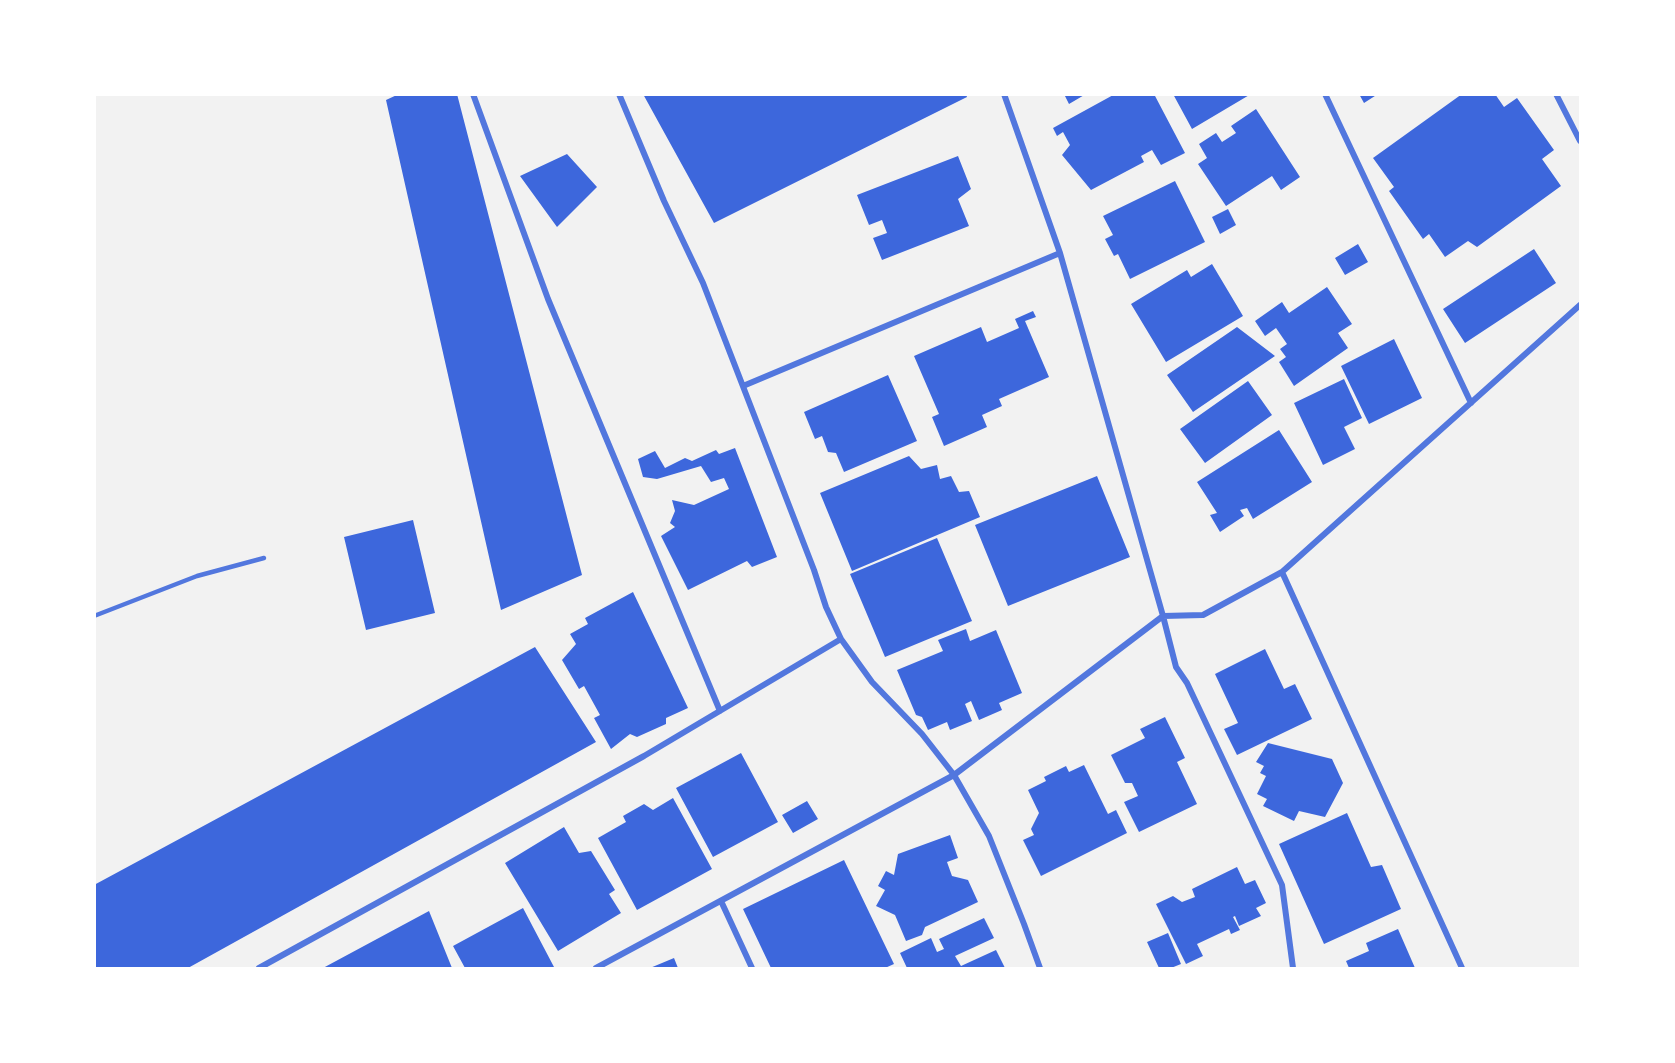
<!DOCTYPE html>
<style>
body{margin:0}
#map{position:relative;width:1675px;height:1063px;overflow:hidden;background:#f2f2f2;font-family:"Sofia Sans Condensed",sans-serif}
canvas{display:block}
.frame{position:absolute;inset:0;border:96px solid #fff;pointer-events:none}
</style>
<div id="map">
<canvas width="1675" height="1063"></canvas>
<div class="frame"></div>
</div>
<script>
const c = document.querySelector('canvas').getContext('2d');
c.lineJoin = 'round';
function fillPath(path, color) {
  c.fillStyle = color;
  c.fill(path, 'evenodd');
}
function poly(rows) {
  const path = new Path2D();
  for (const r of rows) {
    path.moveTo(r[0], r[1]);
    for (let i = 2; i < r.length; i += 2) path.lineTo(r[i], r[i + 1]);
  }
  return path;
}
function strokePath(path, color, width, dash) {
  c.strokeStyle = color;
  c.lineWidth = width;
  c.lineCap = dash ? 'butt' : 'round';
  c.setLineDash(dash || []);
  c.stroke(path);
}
fillPath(poly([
 [399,94,457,94,582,575,501,610,386,100],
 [643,94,966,94,967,97,714,223],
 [1064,94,1086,94,1069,104],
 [1115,94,1154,94,1185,153,1161,165,1152,150,1141,156,1144,162,1091,190,1062,155,1070,145,1063,132,1057,136,1053,128],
 [1173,94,1251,94,1192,129],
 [1359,94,1378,94,1364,103],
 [1462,94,1495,94,1504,107,1517,98,1554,150,1542,159,1561,186,1477,247,1468,241,1445,257,1429,234,1423,239,1389,191,1394,187,1373,158],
 [1256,109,1300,177,1281,190,1272,176,1226,206,1198,164,1207,158,1199,144,1216,133,1222,142,1236,133,1231,126],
 [567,154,597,187,557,227,520,176],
 [958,156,971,189,958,199,969,226,882,260,873,238,887,233,882,220,869,225,857,195],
 [1175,181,1205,242,1130,279,1118,254,1114,256,1105,239,1113,235,1103,216],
 [1228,209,1236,225,1220,234,1212,217],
 [1358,244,1368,262,1345,275,1335,258],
 [1534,249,1556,283,1465,343,1443,309],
 [1212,264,1243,316,1166,362,1131,304,1187,270,1191,277],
 [1327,287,1352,324,1338,333,1348,348,1294,386,1279,362,1286,357,1280,349,1287,344,1276,328,1265,336,1255,321,1282,302,1289,313],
 [1033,311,1036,317,1025,321,1049,377,999,399,1002,406,982,415,987,427,944,446,932,417,939,414,914,356,981,327,987,342,1019,328,1015,319],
 [1237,327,1275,356,1193,412,1167,375],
 [1394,339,1422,398,1369,424,1341,366],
 [888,375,917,441,844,472,836,453,828,452,822,436,815,439,804,412],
 [1344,379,1362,418,1344,427,1355,449,1323,465,1294,403],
 [1248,381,1272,415,1205,463,1180,429],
 [1279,430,1312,482,1253,519,1247,508,1240,510,1244,516,1220,532,1210,515,1217,513,1197,482],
 [735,448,777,557,752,567,747,561,688,590,661,536,675,527,670,523,675,511,672,500,694,505,729,489,724,478,711,482,701,466,657,479,643,477,638,459,655,451,665,468,685,458,692,461,716,450,719,454],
 [909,456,921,469,937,465,940,479,951,476,959,492,969,491,980,517,852,571,820,493],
 [1097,476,1130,557,1008,606,975,525],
 [413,520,435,613,366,630,344,537],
 [937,538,972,621,885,657,850,574],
 [633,592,688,708,666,718,666,724,637,737,630,734,611,749,594,718,600,715,584,686,579,689,562,660,576,644,570,634,588,624,585,618],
 [966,629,970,641,996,630,1022,693,999,703,1002,710,979,720,971,701,965,704,972,721,950,730,947,722,928,730,922,717,916,715,897,670,943,651,938,640],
 [535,647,596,742,188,968,94,968,94,885],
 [1265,649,1284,689,1295,684,1312,719,1237,755,1224,729,1238,723,1215,674],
 [1165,717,1185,758,1177,762,1197,804,1139,832,1124,802,1138,796,1132,783,1125,783,1111,755,1145,738,1140,729],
 [1268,743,1332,759,1343,783,1325,817,1299,811,1294,821,1263,806,1267,799,1257,794,1266,776,1260,773,1264,766,1256,762],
 [741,753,778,822,713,857,676,788],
 [1084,765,1108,814,1116,810,1127,833,1041,876,1023,840,1034,835,1031,829,1039,813,1028,790,1046,781,1044,777,1066,766,1069,772],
 [673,798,712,869,637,910,598,838,626,822,623,816,644,804,653,810],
 [807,801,818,819,793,833,782,815],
 [1347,813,1371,867,1382,865,1401,909,1324,944,1279,844],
 [564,827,579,853,591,851,615,890,609,894,621,913,558,951,505,863],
 [950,835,958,858,947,862,952,876,968,880,978,902,925,927,922,935,906,941,895,915,876,906,885,890,878,886,886,871,894,875,898,854],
 [844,860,894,964,885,968,771,968,743,909],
 [1237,867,1245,884,1255,880,1266,903,1256,908,1261,916,1239,926,1235,916,1233,917,1240,930,1231,934,1229,929,1197,944,1203,956,1186,964,1156,904,1173,896,1182,902,1195,897,1192,889],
 [523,908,554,967,550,968,465,968,453,946],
 [429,911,452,968,323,968],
 [984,918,994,938,955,956,961,966,996,950,1005,968,907,968,900,953,931,938,937,952,944,949,939,939],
 [1398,929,1415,968,1349,968,1346,961,1369,951,1366,943],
 [1168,933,1181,964,1171,968,1159,968,1147,942],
 [674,958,678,968,650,968]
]), '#3d67dc');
strokePath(poly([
 [94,616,197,576,264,558]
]), '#5277de', 4.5);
strokePath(poly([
 [473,94,548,299,720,711],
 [619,94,664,201,703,283,814,570,826,607,841,639,872,682,922,734,954,775,989,836,1024,924,1040,968],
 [1004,94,1060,253,1163,616,1176,667,1187,683,1282,885,1293,968],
 [1325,94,1471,403],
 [1556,94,1580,141],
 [743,386,1060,253],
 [1282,572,1462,968],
 [721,901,752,968],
 [259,968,644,756,841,639],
 [596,968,954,775,1163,616,1203,615,1282,572,1580,305]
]), '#5277de', 6);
</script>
